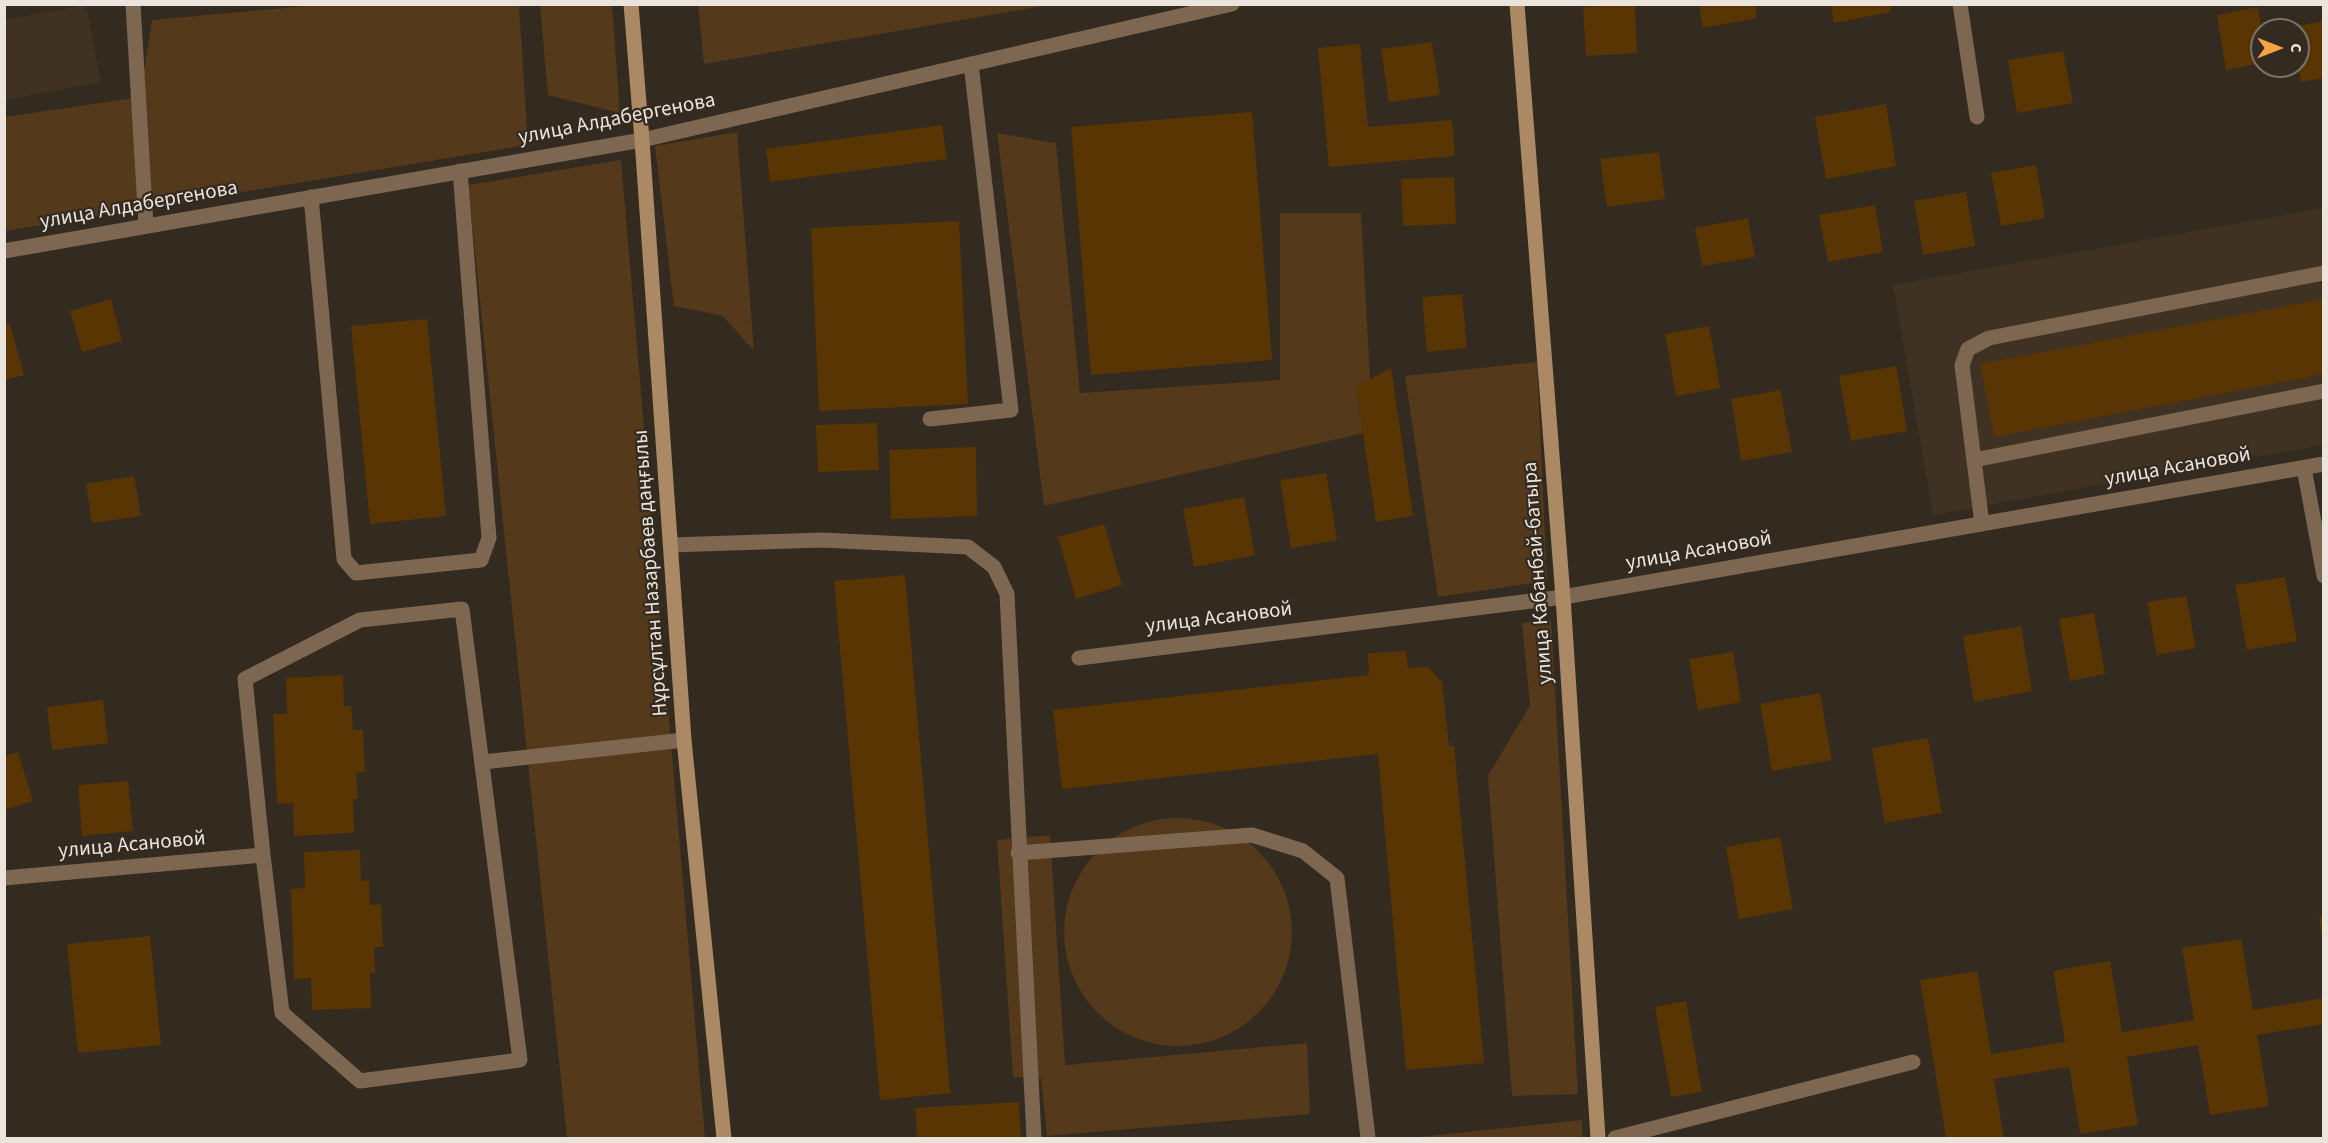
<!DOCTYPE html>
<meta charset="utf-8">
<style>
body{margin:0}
#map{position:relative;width:2328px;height:1143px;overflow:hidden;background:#332a20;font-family:"Source Sans 3",sans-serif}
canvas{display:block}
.frame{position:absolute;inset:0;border:6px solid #eae4dd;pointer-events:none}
.north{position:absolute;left:2250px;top:18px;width:60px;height:60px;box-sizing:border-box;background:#332a20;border:2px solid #7c746c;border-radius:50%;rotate:90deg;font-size:16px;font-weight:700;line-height:24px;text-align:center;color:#eae4dd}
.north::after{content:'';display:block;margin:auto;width:21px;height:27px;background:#f3a443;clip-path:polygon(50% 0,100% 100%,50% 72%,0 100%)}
</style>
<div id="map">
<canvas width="2328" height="1143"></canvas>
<div class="frame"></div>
<div class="north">С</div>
</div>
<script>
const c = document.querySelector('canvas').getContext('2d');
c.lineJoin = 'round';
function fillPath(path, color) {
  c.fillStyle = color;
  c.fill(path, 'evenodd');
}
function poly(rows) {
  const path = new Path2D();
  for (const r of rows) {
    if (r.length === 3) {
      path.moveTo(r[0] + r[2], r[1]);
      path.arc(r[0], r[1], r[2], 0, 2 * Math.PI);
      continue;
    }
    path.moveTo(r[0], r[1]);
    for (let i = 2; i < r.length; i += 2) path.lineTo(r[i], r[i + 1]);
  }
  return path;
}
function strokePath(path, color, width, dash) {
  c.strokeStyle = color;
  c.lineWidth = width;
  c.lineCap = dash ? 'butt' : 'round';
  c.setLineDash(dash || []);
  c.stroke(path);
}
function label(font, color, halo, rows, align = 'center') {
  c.font = font + ' "Source Sans 3",sans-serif';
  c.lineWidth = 4.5;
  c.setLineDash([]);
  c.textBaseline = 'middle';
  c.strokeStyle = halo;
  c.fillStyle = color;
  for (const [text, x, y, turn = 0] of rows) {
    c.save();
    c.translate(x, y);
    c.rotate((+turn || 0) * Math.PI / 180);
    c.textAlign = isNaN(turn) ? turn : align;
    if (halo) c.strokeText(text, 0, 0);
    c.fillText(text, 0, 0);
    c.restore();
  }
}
fillPath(poly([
 [86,5,101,82,5,100,5,20],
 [2323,208,2323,445,1933,515,1893,285]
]), '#3f3223');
fillPath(poly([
 [328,4,519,5,528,145,5,231,5,117,140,97,152,20],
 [698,4,1049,4,1049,5,704,64],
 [540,5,612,5,620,113,548,95],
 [737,132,754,351,723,316,674,306,655,146],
 [997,133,1056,143,1080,393,1280,380,1280,213,1361,213,1373,431,1044,506],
 [621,160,705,1138,567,1138,468,185],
 [1537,362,1547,581,1438,597,1405,376],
 [1551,620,1578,1094,1512,1096,1488,776,1530,705,1522,623],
 [1178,932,114],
 [1050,835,1065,1065,1307,1043,1310,1114,1047,1136,1041,1078,1013,1077,997,840],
 [1582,1120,1583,1138,1408,1138]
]), '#54391a');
fillPath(poly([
 [1635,4,1637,53,1586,56,1583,7],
 [1699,4,1755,4,1757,18,1703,28],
 [1831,4,1890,4,1891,12,1834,23],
 [2258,7,2262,31,2262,63,2226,70,2217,15],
 [2324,21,2324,78,2301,82,2298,65,2298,30,2292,30,2292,27],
 [1432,42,1440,95,1389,102,1381,49],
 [1360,44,1368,127,1452,120,1455,156,1329,167,1318,48],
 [2063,51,2073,103,2017,113,2008,60],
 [1886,104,1896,166,1826,179,1815,117],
 [1252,112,1272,360,1091,375,1071,127],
 [942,125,947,159,770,182,766,149],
 [1659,152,1665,199,1607,207,1600,159],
 [2036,165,2045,218,2001,226,1991,173],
 [1454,177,1456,224,1403,226,1401,179],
 [1966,192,1975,246,1923,255,1914,201],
 [1875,205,1883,252,1828,262,1819,215],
 [1748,218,1755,257,1702,266,1695,228],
 [959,221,968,404,819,411,811,228],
 [1462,294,1467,348,1427,352,1422,297],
 [111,299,122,341,82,352,70,311],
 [2324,299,2324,374,1994,437,1980,364],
 [427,319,446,516,370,524,351,326],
 [10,324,24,375,4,380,4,325],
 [1709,326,1720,388,1676,396,1665,334],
 [1896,366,1907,431,1851,441,1839,376],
 [1391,368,1413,516,1376,522,1356,387],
 [1780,390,1792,452,1741,461,1731,399],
 [877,423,879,470,818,472,816,425],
 [976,447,977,516,891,519,889,450],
 [1326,473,1337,540,1291,548,1280,480],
 [134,476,141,516,92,523,86,484],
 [1244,497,1255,555,1194,567,1183,509],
 [1104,524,1122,585,1076,599,1058,537],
 [905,575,950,1093,880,1100,834,581],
 [2285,577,2297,641,2247,650,2235,585],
 [2186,596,2196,648,2157,655,2147,602],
 [2094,613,2105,674,2070,681,2059,619],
 [2021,626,2032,691,1974,702,1963,636],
 [1406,651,1408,668,1428,667,1442,682,1449,746,1454,746,1484,1063,1406,1070,1378,754,1062,789,1053,710,1369,675,1368,653],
 [1733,652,1741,702,1698,710,1689,659],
 [343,675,344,706,351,706,353,730,363,730,365,772,356,773,358,799,353,799,354,833,294,836,293,803,277,804,273,714,287,714,286,678],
 [1820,693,1832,760,1772,771,1760,704],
 [103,700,108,743,52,750,47,707],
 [1928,738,1942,813,1885,823,1872,748],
 [18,752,33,801,4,810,4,756],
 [128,781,133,831,82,836,78,785],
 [1780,837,1793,909,1739,919,1726,847],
 [360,850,361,881,369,880,370,905,381,904,383,947,374,947,375,973,370,973,371,1008,312,1010,311,978,294,979,291,889,305,888,304,852],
 [2324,915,2324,939,2322,939,2319,916],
 [150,936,161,1045,78,1053,67,944],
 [2241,939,2253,1010,2324,998,2324,1024,2257,1035,2269,1106,2210,1115,2198,1045,2127,1057,2138,1125,2080,1134,2069,1067,1994,1079,2004,1138,1946,1138,1920,980,1977,971,1991,1054,2065,1042,2053,971,2110,961,2122,1032,2194,1020,2182,948],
 [1686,1001,1702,1092,1671,1097,1655,1007],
 [1019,1102,1021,1138,917,1138,915,1108]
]), '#593504');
strokePath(poly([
 [133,4,146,226],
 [1960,4,1977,117],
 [311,197,344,559,356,573,481,560,489,538,460,171],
 [930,419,1011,410,971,64],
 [2304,468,2324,576],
 [1615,1138,1913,1062]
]), '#7d6751', 15);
strokePath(poly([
 [1974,460,2324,391],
 [1982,524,1962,365,1968,349,1989,338,2324,273],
 [671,545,822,540,968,547,994,567,1007,594,1034,1138],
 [462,609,520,1060,360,1081,282,1013,263,855,245,679,360,620,462,609],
 [1079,658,1563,597,2324,464],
 [483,762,684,740],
 [1018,853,1252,835,1303,851,1337,878,1368,1138],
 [4,878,263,855]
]), '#7d6751', 15);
strokePath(poly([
 [4,251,642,140,1232,4]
]), '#7d6751', 15);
strokePath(poly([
 [631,4,642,140,684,740,724,1138],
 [1517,4,1563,597,1598,1138]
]), '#ab8964', 15);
label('21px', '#eae4dd', '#332a20', [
 ["улица Алдабергенова",617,120,-11],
 ["улица Алдабергенова",139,206,-10],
 ["улица Асановой",2178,468,-10],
 ["улица Асановой",1699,552,-10],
 ["Нұрсұлтан Назарбаев даңғылы",652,573,-94],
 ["улица Кабанбай-батыра",1539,573,-94],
 ["улица Асановой",1219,619,-7],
 ["улица Асановой",132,846,-5]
]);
</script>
